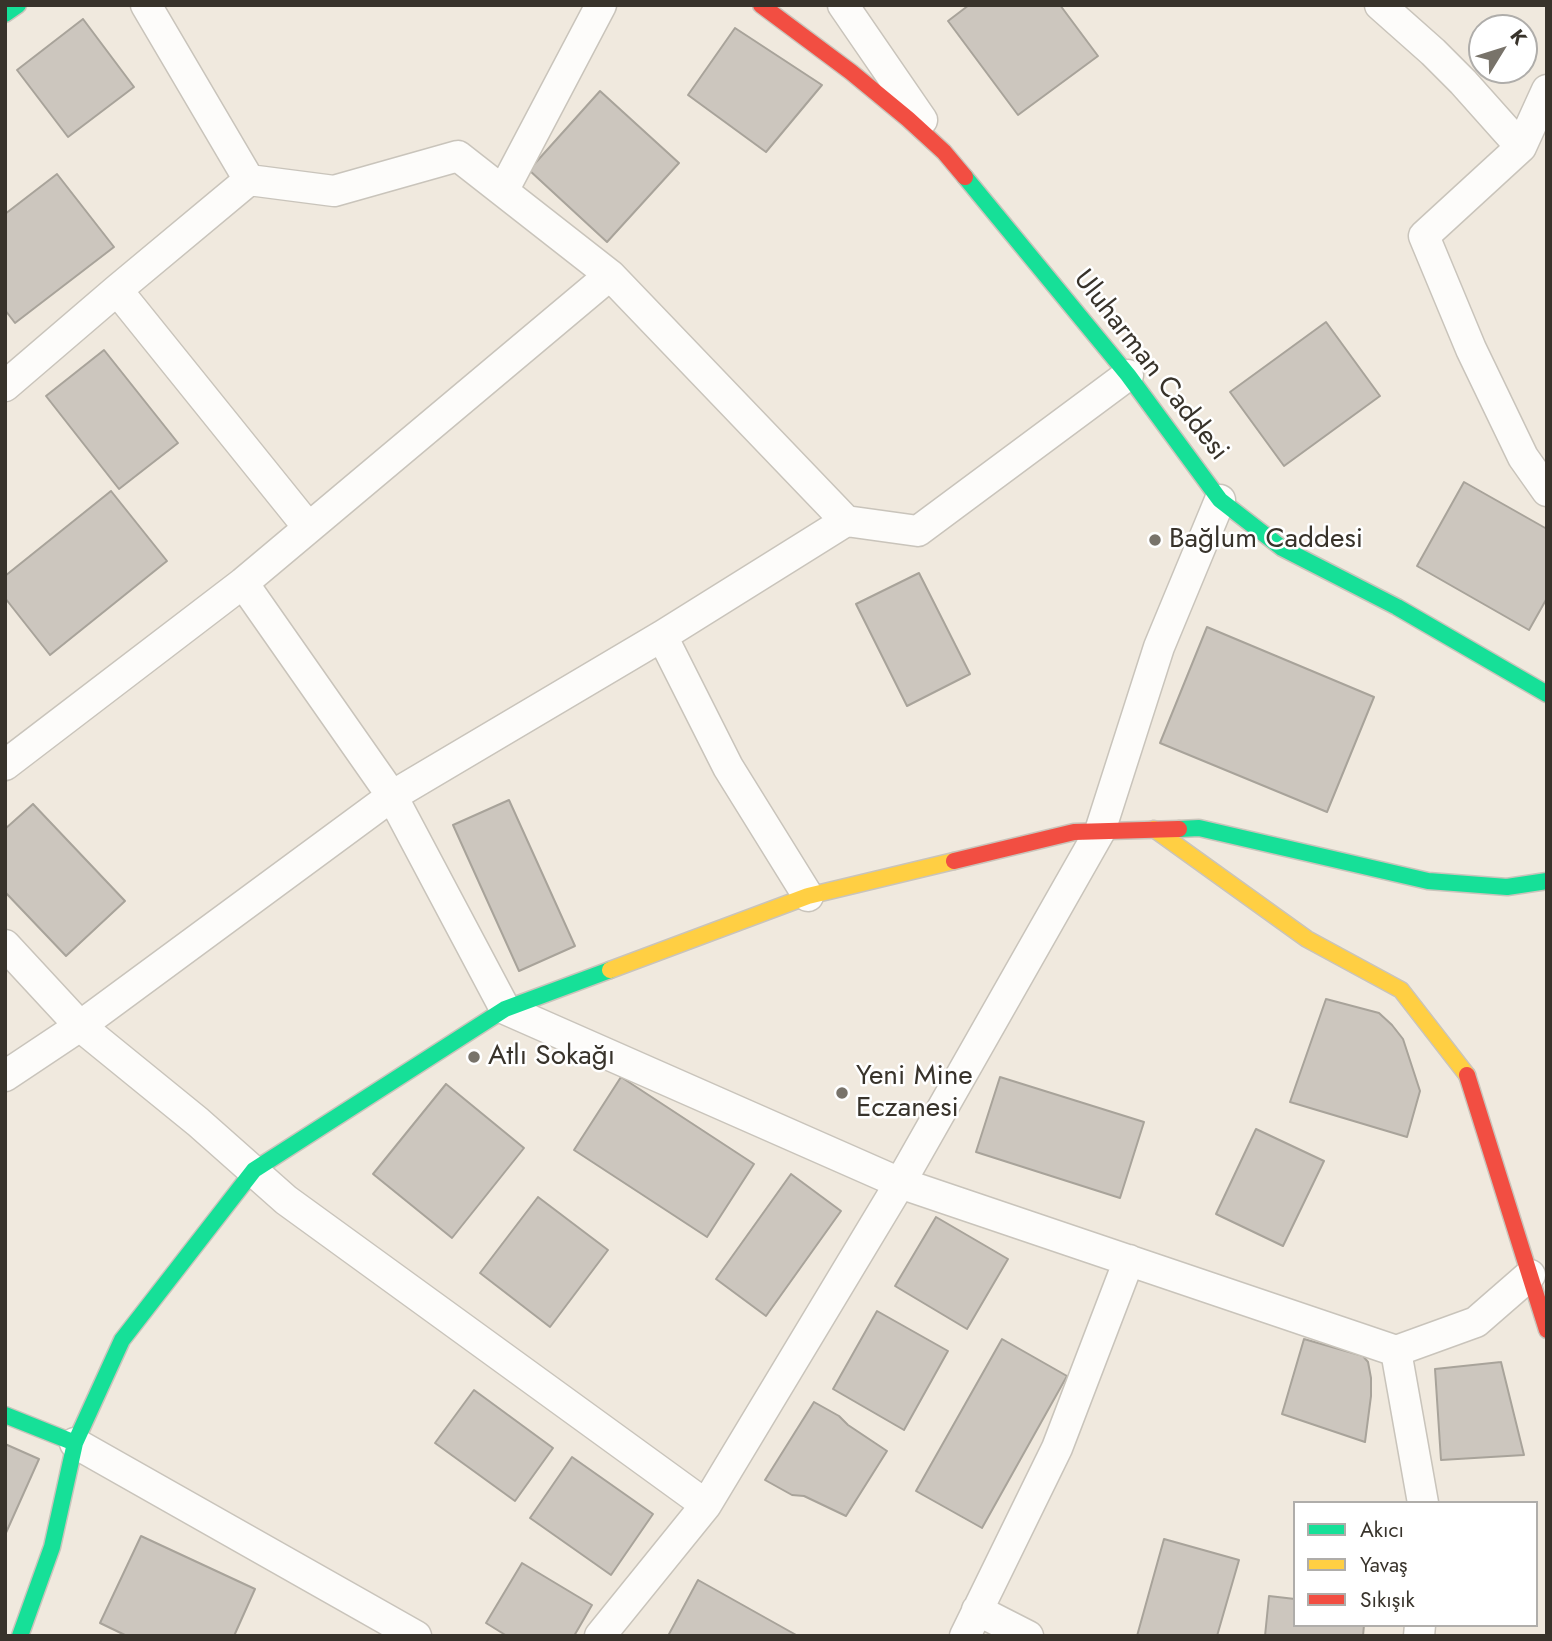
<!DOCTYPE html>
<meta charset="utf-8">
<style>
body{margin:0}
#map{position:relative;width:1552px;height:1641px;overflow:hidden;background:#f0e9de;font-family:Jost,sans-serif}
canvas{display:block}
.frame{position:absolute;inset:0;border:7px solid #38332b;pointer-events:none}
.legend{position:absolute;left:1293px;top:1501px;width:245px;height:126px;box-sizing:border-box;background:#fff;border:2px solid #afadaa;margin:0;padding:9px 12px;list-style:none;font-size:21px;color:#38332b}
.legend li{display:flex;align-items:center;gap:14px;height:35px}
.legend b{width:35px;border:2px solid #afadaa}
.north{position:absolute;left:1468px;top:14px;width:70px;height:70px;box-sizing:border-box;background:#fff;border:2px solid #afadaa;border-radius:50%;rotate:52deg;font-size:19px;font-weight:700;line-height:28px;text-align:center;color:#38332b}
.north::after{content:'';display:block;margin:auto;width:24px;height:32px;background:#78736a;clip-path:polygon(50% 0,100% 100%,50% 72%,0 100%)}
</style>
<div id="map">
<canvas width="1552" height="1641"></canvas>
<div class="frame"></div>
<ul class="legend">
<li><b style="height:9px;background:#16e098"></b>Akıcı</li>
<li><b style="height:9px;background:#ffcf43"></b>Yavaş</li>
<li><b style="height:9px;background:#f24e42"></b>Sıkışık</li>
</ul>
<div class="north">K</div>
</div>
<script>
const c = document.querySelector('canvas').getContext('2d');
c.lineJoin = 'round';
function fillPath(path, color) {
  c.fillStyle = color;
  c.fill(path, 'evenodd');
}
function poly(rows) {
  const path = new Path2D();
  for (const r of rows) {
    path.moveTo(r[0], r[1]);
    for (let i = 2; i < r.length; i += 2) path.lineTo(r[i], r[i + 1]);
  }
  return path;
}
function strokePath(path, color, width, dash) {
  c.strokeStyle = color;
  c.lineWidth = width;
  c.lineCap = dash ? 'butt' : 'round';
  c.setLineDash(dash || []);
  c.stroke(path);
}
function label(font, color, halo, rows, align = 'center') {
  c.font = font + ' Jost,sans-serif';
  c.lineWidth = 5;
  c.setLineDash([]);
  c.textBaseline = 'middle';
  c.strokeStyle = halo;
  c.fillStyle = color;
  for (const [text, x, y, turn = 0] of rows) {
    c.save();
    c.translate(x, y);
    c.rotate((+turn || 0) * Math.PI / 180);
    c.textAlign = isNaN(turn) ? turn : align;
    if (halo) c.strokeText(text, 0, 0);
    c.fillText(text, 0, 0);
    c.restore();
  }
}
const building = poly([
 [969,5,1060,5,1098,56,1018,115,948,21,969,5],
 [83,19,134,87,68,137,17,70,83,19],
 [735,28,822,85,766,152,688,95,735,28],
 [600,91,679,163,607,242,529,170,600,91],
 [57,174,114,247,15,323,5,310,5,214,57,174],
 [1326,322,1380,396,1284,466,1230,392,1326,322],
 [104,350,178,443,119,489,46,396,104,350],
 [1464,482,1547,529,1547,598,1529,630,1417,566,1464,482],
 [111,491,167,561,50,655,5,598,5,576,111,491],
 [919,573,970,674,907,706,856,604,919,573],
 [1207,627,1374,697,1327,812,1160,743,1207,627],
 [509,800,575,946,519,971,453,825,509,800],
 [33,804,125,901,66,956,5,892,5,829,33,804],
 [1326,999,1379,1013,1392,1025,1403,1039,1420,1091,1407,1137,1290,1102,1326,999],
 [621,1077,754,1164,707,1237,574,1150,621,1077],
 [1000,1077,1144,1122,1120,1198,976,1152,1000,1077],
 [446,1084,524,1148,452,1238,373,1174,446,1084],
 [1256,1129,1324,1161,1283,1246,1216,1214,1256,1129],
 [791,1174,841,1211,766,1316,716,1279,791,1174],
 [538,1197,608,1250,550,1327,480,1273,538,1197],
 [936,1217,1008,1259,967,1329,895,1286,936,1217],
 [877,1311,948,1351,904,1430,833,1389,877,1311],
 [1002,1339,1067,1376,982,1528,916,1491,1002,1339],
 [1304,1339,1363,1356,1368,1362,1371,1378,1371,1396,1365,1442,1282,1414,1304,1339],
 [1501,1362,1524,1455,1441,1460,1435,1369,1501,1362],
 [474,1390,553,1448,515,1501,435,1443,474,1390],
 [814,1402,839,1416,848,1425,887,1451,846,1516,804,1496,792,1495,765,1480,814,1402],
 [5,1444,39,1459,5,1535,5,1444],
 [572,1457,653,1514,611,1575,530,1518,572,1457],
 [141,1536,255,1589,234,1636,127,1636,100,1623,141,1536],
 [1164,1539,1239,1560,1217,1636,1137,1636,1164,1539],
 [522,1563,592,1605,574,1636,507,1636,486,1623,522,1563],
 [698,1580,798,1636,668,1636,698,1580],
 [1269,1596,1295,1599,1295,1625,1364,1625,1363,1636,1265,1636,1269,1596]
]);
fillPath(building, '#ccc6be');
strokePath(building, '#a8a39a', 2);
const street = poly([
 [146,5,249,180,334,191,458,156,610,275,846,521,918,531,1128,375],
 [843,5,922,120],
 [1380,5,1433,52,1463,82,1521,147],
 [1547,90,1521,147,1424,236,1471,349,1523,457,1547,491],
 [503,191,601,5],
 [117,290,308,527],
 [5,386,117,290,249,180],
 [243,583,392,796,505,1009,900,1183,1396,1351,1423,1503],
 [662,636,728,767,808,896],
 [5,765,243,583,610,275],
 [5,945,80,1026,198,1122,286,1200,706,1505],
 [5,1076,80,1026,392,796,662,636,846,521],
 [1396,1351,1476,1322,1530,1275],
 [75,1443,416,1636],
 [977,1610,1028,1636],
 [600,1636,706,1505,900,1183,1100,831,1159,647,1220,500],
 [965,1636,1057,1448,1129,1260],
 [1419,1636,1420,1625]
]);
const fast = poly([
 [5,14,18,5],
 [965,177,1128,375,1220,500,1282,548,1397,607,1547,694],
 [1179,829,1199,828,1428,881,1507,887,1547,881],
 [5,1415,75,1443],
 [20,1636,52,1547,75,1443,122,1340,254,1170,505,1009,610,970]
]);
const slow = poly([
 [1154,829,1307,939,1401,990,1467,1075],
 [610,970,808,896,954,861]
]);
const jam = poly([
 [761,5,851,72,908,119,944,152,965,177],
 [954,861,1074,832,1179,829],
 [1467,1075,1547,1330]
]);
strokePath(street, '#c9c4bb', 33);
strokePath(fast, '#c9c4bb', 19);
strokePath(slow, '#c9c4bb', 19);
strokePath(jam, '#c9c4bb', 19);
strokePath(street, '#fdfcfa', 30);
strokePath(fast, '#16e098', 16);
strokePath(slow, '#ffcf43', 16);
strokePath(jam, '#f24e42', 16);
for (const [x, y, r, color] of [
 [1155,540,7,"#78736a"],
 [474,1057,7,"#78736a"],
 [842,1093,7,"#78736a"]
]) {
  const dot = new Path2D();
  dot.arc(x, y, r, 0, 2 * Math.PI);
  c.fillStyle = color;
  c.fill(dot);
  strokePath(dot, '#fff', 2.5);
}
label('28px', '#38332b', '#fff', [
 ["Uluharman Caddesi",1150,366,52]
]);
label('28px', '#38332b', '#fff', [
 ["Bağlum Caddesi",1169,540],
 ["Atlı Sokağı",488,1057],
 ["Yeni Mine",856,1077],
 ["Eczanesi",856,1109]
], 'left');
</script>
